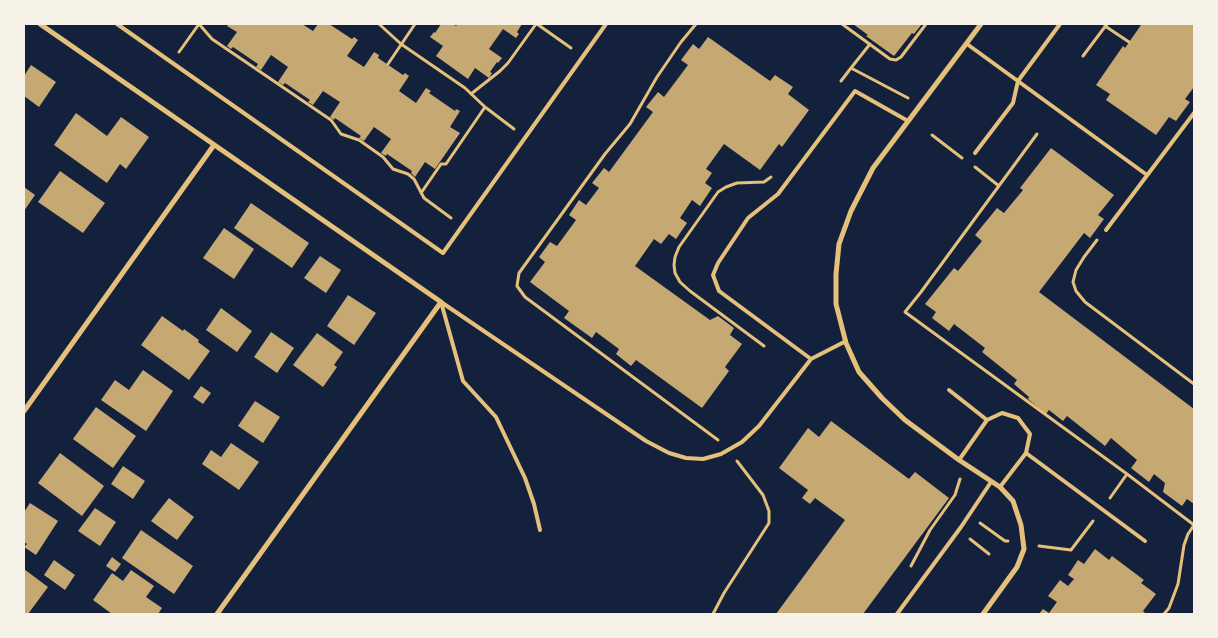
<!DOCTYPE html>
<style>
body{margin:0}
#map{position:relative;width:1218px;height:638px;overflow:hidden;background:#14213d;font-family:"DM Sans",sans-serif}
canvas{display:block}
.frame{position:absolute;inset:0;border:25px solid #f6f1e7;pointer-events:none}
</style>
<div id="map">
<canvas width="1218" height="638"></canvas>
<div class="frame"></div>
</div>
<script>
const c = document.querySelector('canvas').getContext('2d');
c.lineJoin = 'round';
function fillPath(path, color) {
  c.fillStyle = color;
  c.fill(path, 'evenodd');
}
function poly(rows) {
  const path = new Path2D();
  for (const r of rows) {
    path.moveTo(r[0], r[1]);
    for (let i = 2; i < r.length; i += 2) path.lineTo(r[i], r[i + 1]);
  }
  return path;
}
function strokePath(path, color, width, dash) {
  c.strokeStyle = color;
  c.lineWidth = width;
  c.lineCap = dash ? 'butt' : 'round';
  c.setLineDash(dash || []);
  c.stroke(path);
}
fillPath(poly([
 [229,24,302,24,313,31,318,24,329,24,352,39,354,37,358,40,347,56,364,67,374,52,379,55,378,58,403,75,405,73,409,76,399,91,416,103,426,88,431,91,429,93,455,111,456,109,460,111,450,127,460,133,435,169,425,162,415,177,411,173,412,171,387,154,386,156,381,153,391,139,374,127,364,141,359,138,361,136,335,118,334,120,330,117,340,102,323,91,313,105,308,102,310,100,285,83,283,85,278,82,288,67,271,55,261,70,256,67,258,64,233,47,231,49,227,46,237,32,227,26],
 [441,24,453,24,456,26,458,24,522,24,517,32,519,34,516,38,503,29,489,49,502,58,498,63,497,62,490,72,492,73,489,78,475,68,468,79,436,56,443,46,430,37,434,32,435,33],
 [853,24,922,24,914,34,912,33,894,56,866,36,868,35],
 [1138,24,1194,24,1194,87,1185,99,1190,102,1176,121,1169,117,1156,135,1106,100,1110,94,1096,85,1123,46,1125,48,1141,25],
 [708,37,770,81,775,75,793,87,788,94,809,110,782,147,779,144,760,170,724,144,706,169,712,173,705,183,712,188,700,206,692,200,680,218,687,223,676,239,669,234,661,244,654,239,635,266,710,320,718,316,734,328,730,335,742,344,725,367,729,371,702,408,636,360,631,366,616,354,619,349,596,332,592,338,564,318,569,311,530,282,545,262,539,257,550,242,557,246,576,220,569,215,579,200,586,205,599,188,592,183,604,168,609,172,653,112,646,107,658,92,664,97,688,65,681,60,693,44,699,49],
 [31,65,56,82,39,107,24,96,24,76],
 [76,113,107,136,121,117,149,137,126,169,120,164,107,183,54,145],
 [1051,148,1114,195,1098,215,1104,219,1090,238,1084,233,1039,292,1194,409,1194,504,1187,499,1182,506,1163,492,1165,483,1154,474,1149,482,1131,468,1137,460,1111,438,1105,446,1067,416,1063,421,1049,410,1046,414,1028,399,1029,397,1014,384,1017,380,982,352,985,348,954,324,949,331,932,318,936,312,925,304,954,268,958,271,982,241,975,235,997,208,1004,213,1023,190,1020,188],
 [60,171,105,203,83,233,38,202],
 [24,187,35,195,24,211],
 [251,203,309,243,292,268,234,228],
 [224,228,254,249,234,279,203,258],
 [320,256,341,270,326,293,304,278],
 [348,295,376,313,354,345,327,326],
 [221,308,252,331,237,352,206,330],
 [162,316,183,331,184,329,199,340,198,342,210,351,189,380,141,345],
 [271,332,294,348,277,373,254,357],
 [317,333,343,352,334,365,337,367,323,387,293,365],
 [143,370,173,391,146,431,101,400,115,380,129,390],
 [201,386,211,393,203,404,193,397],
 [255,401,280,417,263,443,238,426],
 [96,407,136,436,113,468,73,439],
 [831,421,909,479,915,472,949,498,863,614,776,614,845,520,815,498,810,504,802,498,808,490,779,468,808,428,819,437],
 [231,443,259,462,239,490,202,464,211,450,221,457],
 [60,453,104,486,82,516,38,483],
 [123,466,145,481,133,499,111,484],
 [169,498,194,517,177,540,151,521],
 [30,503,58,521,36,555,24,547,27,544,24,542,24,512],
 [95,508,116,522,100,546,78,531],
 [141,530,193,566,174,594,122,558],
 [1095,549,1109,560,1112,556,1144,580,1141,583,1156,594,1143,611,1146,614,1039,614,1043,609,1049,613,1057,602,1048,596,1060,580,1068,586,1074,579,1068,575,1078,560,1084,564],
 [112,557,121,564,115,572,106,566],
 [54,560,75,575,65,590,44,575],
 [24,569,48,587,28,614,24,614],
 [131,570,154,586,146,597,162,608,158,614,112,614,93,600,112,573,123,581]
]), '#c6a872');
strokePath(poly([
 [199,24,212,39,331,120,341,134,359,140,383,157,393,169,408,174,414,179,424,198,451,218],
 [379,24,401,44,465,88,485,107,446,164,441,164,421,193],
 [537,24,571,48],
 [696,24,681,42,657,77,630,124,605,154,519,273,517,286,525,297,718,440],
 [842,24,890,59,896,60,901,57,926,24],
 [1105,26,1129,42],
 [870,44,851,68,908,98],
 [179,52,199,24],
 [1083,56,1107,24],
 [388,64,415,24],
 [841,81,851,68],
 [471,94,500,71,508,63,536,24],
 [485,107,514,129],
 [1037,134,921,292,905,312,1127,474,1194,525],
 [932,135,962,158],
 [975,167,999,186],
 [1097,240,1084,257,1076,270,1073,282,1076,291,1085,302,1194,384],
 [764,346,690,291,680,282,675,273,674,265,675,257,679,247,718,192,726,187,737,183,764,182,771,177],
 [1110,498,1127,474],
 [980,523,1005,541,1008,541],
 [970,539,989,554],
 [1039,546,1071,550,1093,521],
 [911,566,930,530,955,495,960,479],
 [713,614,724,593,769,523,769,511,763,495,737,461],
 [1164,614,1169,608,1178,584,1184,545,1188,534,1194,525]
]), '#e5c07b', 3);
strokePath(poly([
 [117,24,443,253,606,24],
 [967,44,1147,175],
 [975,153,1013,103,1018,81,1060,24],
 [1106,230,1194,113],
 [441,302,646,441,669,453,686,458,703,459,721,454,742,442,759,426,811,359],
 [441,302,463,381,496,417,525,478,534,504,540,530],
 [846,341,811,359,719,291,713,275,718,263,748,218,778,194,855,91,908,121],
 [949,390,987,420],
 [1026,453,1145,541],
 [959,460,987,420,1002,413,1018,418,1030,434,1026,453,1000,487],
 [897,614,961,527,991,482]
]), '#e5c07b', 4);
strokePath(poly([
 [40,24,441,302,217,614],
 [981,24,873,168,851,211,839,244,836,274,836,304,846,343,859,372,882,398,905,420,959,460,1000,487,1013,501,1021,525,1024,549,1017,567,983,614],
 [24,411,214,145]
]), '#e5c07b', 5);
</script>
